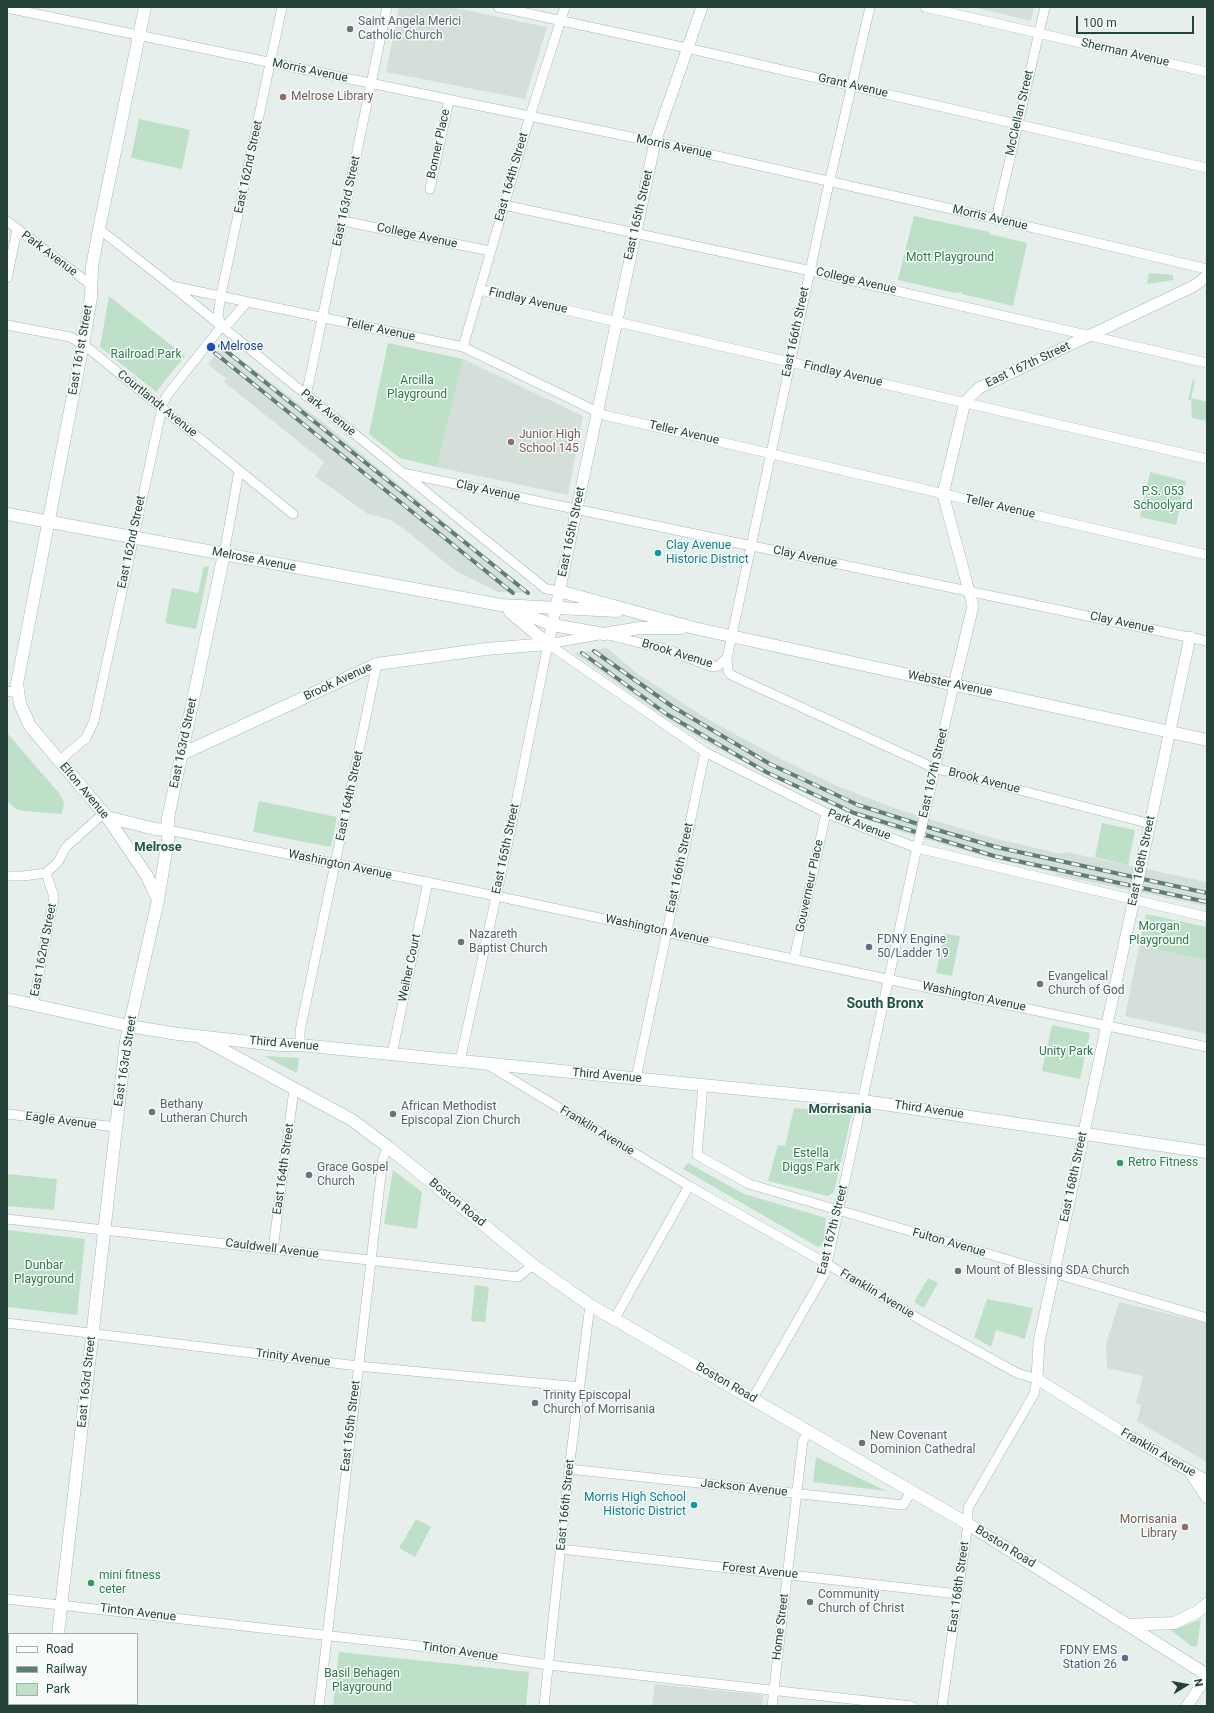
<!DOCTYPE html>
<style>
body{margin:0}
#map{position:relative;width:1214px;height:1713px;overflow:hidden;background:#e6efeb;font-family:Roboto,sans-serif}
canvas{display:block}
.frame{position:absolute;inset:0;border:8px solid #24423a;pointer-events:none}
.legend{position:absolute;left:8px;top:1633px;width:130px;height:72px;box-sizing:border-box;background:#f7fbf9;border:1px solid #a3b1ad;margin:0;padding:5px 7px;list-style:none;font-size:12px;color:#24423a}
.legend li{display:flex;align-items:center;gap:8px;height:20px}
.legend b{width:20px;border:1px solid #a3b1ad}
.north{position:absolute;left:1166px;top:1665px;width:40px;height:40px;-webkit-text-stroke:3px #f7fbf9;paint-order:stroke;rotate:79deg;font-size:11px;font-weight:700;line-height:16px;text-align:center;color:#24423a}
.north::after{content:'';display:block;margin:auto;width:14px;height:18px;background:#24423a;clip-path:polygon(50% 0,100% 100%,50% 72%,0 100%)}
.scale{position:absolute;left:1076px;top:16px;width:118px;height:18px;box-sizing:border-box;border:2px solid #24423a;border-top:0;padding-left:5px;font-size:12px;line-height:14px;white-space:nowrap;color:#24423a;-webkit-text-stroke:3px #f7fbf9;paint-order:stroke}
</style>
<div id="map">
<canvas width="1214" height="1713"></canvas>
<div class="frame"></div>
<ul class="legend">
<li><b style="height:5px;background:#fff"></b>Road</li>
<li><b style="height:5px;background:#5f7d75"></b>Railway</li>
<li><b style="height:11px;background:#bfe0c8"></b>Park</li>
</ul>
<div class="north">N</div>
<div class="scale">100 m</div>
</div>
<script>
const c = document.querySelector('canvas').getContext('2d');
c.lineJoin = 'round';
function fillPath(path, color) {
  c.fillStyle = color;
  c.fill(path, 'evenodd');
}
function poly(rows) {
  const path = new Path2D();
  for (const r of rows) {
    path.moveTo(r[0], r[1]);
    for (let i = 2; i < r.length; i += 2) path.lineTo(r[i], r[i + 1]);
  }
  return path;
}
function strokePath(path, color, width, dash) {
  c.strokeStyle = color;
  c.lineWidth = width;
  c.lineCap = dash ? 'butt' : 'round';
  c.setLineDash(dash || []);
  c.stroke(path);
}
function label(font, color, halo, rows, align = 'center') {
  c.font = font + ' Roboto,sans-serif';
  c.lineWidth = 3;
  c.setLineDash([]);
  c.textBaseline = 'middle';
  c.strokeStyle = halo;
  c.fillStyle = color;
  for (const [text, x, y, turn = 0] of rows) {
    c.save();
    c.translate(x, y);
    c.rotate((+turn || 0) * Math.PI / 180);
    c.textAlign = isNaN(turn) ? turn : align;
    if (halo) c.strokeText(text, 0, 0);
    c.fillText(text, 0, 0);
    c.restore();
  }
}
fillPath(poly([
 [399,7,451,7,547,27,525,99,386,72],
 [973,7,1034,7,1031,21],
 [222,345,320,420,531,593,498,592,457,572,404,529,391,520,368,514,315,476,324,462,224,382,226,379,208,364],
 [463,359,583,416,568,495,437,467],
 [607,648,638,674,711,721,777,757,837,786,903,811,993,838,1061,854,1066,852,1207,882,1207,906,1056,875,1056,873,983,856,895,830,842,810,772,777,709,744,666,718,574,653],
 [1139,946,1207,960,1207,1034,1125,1016],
 [1119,1302,1207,1323,1207,1462,1137,1421,1141,1406,1136,1403,1143,1376,1107,1368,1106,1344],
 [655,1684,763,1695,762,1706,652,1706]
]), '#d4dfda');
fillPath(poly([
 [139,119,190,130,182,169,131,158],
 [914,216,989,232,989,234,1027,243,1013,306,962,294,962,292,955,293,898,280],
 [1149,273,1173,275,1173,280,1147,284],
 [109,296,185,356,156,392,100,347],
 [388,343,463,359,437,467,400,458,369,434],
 [1193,379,1195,381,1191,398,1207,402,1207,421,1192,418,1191,399,1188,401],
 [1150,472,1186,481,1176,525,1140,517],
 [204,566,209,567,196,629,165,623,172,588,198,593],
 [7,733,59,793,64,802,62,814,24,811,16,809,9,803,7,800],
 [259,801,337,817,331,847,253,832],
 [1102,823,1135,830,1128,865,1095,857],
 [1146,914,1207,927,1207,960,1139,946],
 [944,934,960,936,952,976,936,973],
 [1052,1025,1090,1033,1080,1079,1042,1071],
 [264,1056,299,1058,297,1073],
 [794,1108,852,1113,834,1192,828,1196,768,1181,778,1145,785,1146],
 [688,1163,744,1194,826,1218,823,1245,818,1247,683,1169],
 [393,1170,422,1192,417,1229,384,1224],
 [7,1174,57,1179,54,1210,7,1206],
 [7,1230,85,1239,77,1315,7,1307],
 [928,1278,938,1283,924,1308,914,1302],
 [475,1285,489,1287,485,1322,471,1321],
 [987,1299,1033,1308,1025,1339,996,1330,991,1347,974,1337],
 [816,1457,886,1491,813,1482],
 [416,1519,431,1527,415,1557,399,1548],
 [1201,1619,1197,1647,1191,1646,1170,1629,1182,1627],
 [339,1652,529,1672,526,1706,333,1706]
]), '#bfe0c8');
const minor = poly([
 [498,7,687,48,1207,168],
 [870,7,827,192,727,658,728,671,731,675,934,768,1151,824],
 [925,7,1207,72],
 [7,8,655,142,996,219,1207,269],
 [430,189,449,100],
 [504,205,802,269,1207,363],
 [996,219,1045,7],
 [7,221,91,285],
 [343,221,490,251],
 [99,229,172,286,546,589,559,591],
 [7,278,17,230],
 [172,286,463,347,604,415,1207,555],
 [480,290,1207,459],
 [7,325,70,337,83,344,293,514],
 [221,327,218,314,221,295,282,7],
 [463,347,530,116,565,7],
 [306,396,387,7],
 [403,473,1207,641],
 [224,554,239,471],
 [548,644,705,752,826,813,917,848,1207,917],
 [548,644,604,634,669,650,712,667,718,666,727,658],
 [7,691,17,693],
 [59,761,86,738,94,721,163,403,168,394,221,327,229,323,247,302],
 [924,818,954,685],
 [168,830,496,896,1207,1047],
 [7,876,23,876,46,873,58,862,66,847,104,813],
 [794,959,826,813],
 [33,1005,54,897,46,873],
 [300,1045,300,1031,377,664],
 [392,1054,428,882],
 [460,1061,510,833,548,644],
 [488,1065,689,1186,827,1264,919,1319,1017,1373,1037,1379,1034,1394,968,1508,968,1524,942,1706],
 [636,1078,705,752],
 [703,1085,697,1155,749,1184,1207,1318],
 [7,1114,116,1127],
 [7,1219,518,1277,533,1265],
 [273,1249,294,1089],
 [615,1318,689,1186],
 [7,1323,358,1366,580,1387],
 [753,1398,825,1273,918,843],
 [569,1469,903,1505,912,1491],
 [561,1549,958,1594],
 [7,1599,419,1646,549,1665,912,1706],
 [319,1706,383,1158,388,1147],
 [544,1706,569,1469,590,1305],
 [772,1706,803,1440,810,1432]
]);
const tertiary = poly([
 [548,644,655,142,702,7],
 [954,685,973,606,943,494,965,402,979,388,1194,286,1207,276],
 [1141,866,1190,637],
 [1135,894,1039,1342,1037,1379,1130,1437,1207,1481],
 [1190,1473,1207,1498],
 [1187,1706,1207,1676]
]);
const secondary = poly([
 [145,7,99,229,92,267,91,298,83,344,17,684,20,704,30,726,107,817,147,876,158,900],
 [7,514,501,605,617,611],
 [559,591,694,628,1207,740],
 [511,609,553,625,604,634,640,628,682,628],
 [510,612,548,644],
 [182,754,377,664,486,649,548,644],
 [107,817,155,829,168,830],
 [7,999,129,1026,178,1034,278,1045,300,1045,863,1101,1207,1152],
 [203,1039,352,1120,388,1147,533,1265,590,1305,968,1524,1207,1675],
 [1128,1625,1174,1623,1197,1612,1207,1604],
 [58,1634,126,1041,158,900,168,840,168,818,224,554],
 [50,1706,50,1704]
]);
strokePath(minor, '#a8b8b2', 10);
strokePath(tertiary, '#a8b8b2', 12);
strokePath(secondary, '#a4bbb3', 13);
strokePath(minor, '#fff', 9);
strokePath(tertiary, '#fff', 11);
strokePath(secondary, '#fff', 12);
const rail = poly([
 [220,346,528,593],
 [215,353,513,593],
 [594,651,673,707,770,764,858,805,934,829,996,847,1207,893],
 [582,653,668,715,766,772,854,813,994,856,1207,902]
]);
strokePath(rail, '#5f7d75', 4);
strokePath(rail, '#f7fbf9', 2.5, [8]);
const minorBridge = poly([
 [919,839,924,818]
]);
const tertiaryBridge = poly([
 [1135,894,1141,866]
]);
strokePath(minorBridge, '#a8b8b2', 10, []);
strokePath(tertiaryBridge, '#a8b8b2', 12, []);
strokePath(minorBridge, '#fff', 9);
strokePath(tertiaryBridge, '#fff', 11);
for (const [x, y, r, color] of [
 [350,29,4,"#6b7280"],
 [283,97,4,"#8d6e63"],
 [211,347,5,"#1a4fb4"],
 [511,442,4,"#8d6e63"],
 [658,553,4,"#0f9aa8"],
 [461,942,4,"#6b7280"],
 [869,947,4,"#5c6f8a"],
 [1040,984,4,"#6b7280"],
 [152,1112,4,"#6b7280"],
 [393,1114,4,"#6b7280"],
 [1120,1163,4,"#2e9e5b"],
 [309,1175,4,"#6b7280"],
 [958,1271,4,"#6b7280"],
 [535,1403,4,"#6b7280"],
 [862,1443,4,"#6b7280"],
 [694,1505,4,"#0f9aa8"],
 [1185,1527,4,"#8d6e63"],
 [91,1583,4,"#2e9e5b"],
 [810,1602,4,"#6b7280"],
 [1125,1658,4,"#5c6f8a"]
]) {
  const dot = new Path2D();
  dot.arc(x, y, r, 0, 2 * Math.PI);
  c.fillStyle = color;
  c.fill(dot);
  strokePath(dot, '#f7fbf9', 1.5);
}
label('12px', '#5b616d', '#f7fbf9', [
 ["Saint Angela Merici",358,22],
 ["Catholic Church",358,36],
 ["Nazareth",469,935],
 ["Baptist Church",469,949],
 ["Evangelical",1048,977],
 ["Church of God",1048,991],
 ["Bethany",160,1105],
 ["Lutheran Church",160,1119],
 ["African Methodist",401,1107],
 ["Episcopal Zion Church",401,1121],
 ["Grace Gospel",317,1168],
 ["Church",317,1182],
 ["Mount of Blessing SDA Church",966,1271],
 ["Trinity Episcopal",543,1396],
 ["Church of Morrisania",543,1410],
 ["New Covenant",870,1436],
 ["Dominion Cathedral",870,1450],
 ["Community",818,1595],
 ["Church of Christ",818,1609]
], 'left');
label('12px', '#24423a', '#f7fbf9', [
 ["Sherman Avenue",1125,53,13],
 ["Morris Avenue",310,71,12],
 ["Grant Avenue",853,86,13],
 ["McClellan Street",1020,113,-77],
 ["Bonner Place",439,144,-78],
 ["Morris Avenue",674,147,12],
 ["East 162nd Street",249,167,-78],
 ["East 164th Street",512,177,-74],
 ["East 163rd Street",347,201,-78],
 ["East 165th Street",639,215,-77],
 ["Morris Avenue",990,218,13],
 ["College Avenue",417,236,12],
 ["Park Avenue",49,254,37],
 ["College Avenue",856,281,13],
 ["Findlay Avenue",528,301,13],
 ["Teller Avenue",380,330,12],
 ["East 166th Street",796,332,-78],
 ["East 161st Street",81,350,-80],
 ["East 167th Street",1028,365,-25],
 ["Findlay Avenue",843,374,13],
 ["Courtlandt Avenue",157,404,39],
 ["Park Avenue",328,413,39],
 ["Teller Avenue",684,433,13],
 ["Clay Avenue",488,491,12],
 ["Teller Avenue",1000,507,13],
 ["East 165th Street",572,532,-78],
 ["East 162nd Street",132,542,-78],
 ["Clay Avenue",805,557,12],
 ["Melrose Avenue",254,560,11],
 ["Clay Avenue",1122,623,12],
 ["Brook Avenue",677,654,17],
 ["Brook Avenue",338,682,-25],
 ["Webster Avenue",950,684,12],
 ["East 163rd Street",184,743,-78],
 ["East 167th Street",934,773,-77],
 ["Brook Avenue",984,781,14],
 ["Elton Avenue",84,791,50],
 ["East 164th Street",350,796,-78],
 ["Park Avenue",859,825,21],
 ["East 165th Street",506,849,-78],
 ["East 168th Street",1142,861,-78],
 ["Washington Avenue",340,865,12],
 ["East 166th Street",680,868,-78],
 ["Gouverneur Place",810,886,-78],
 ["Washington Avenue",657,930,12],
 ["East 162nd Street",44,950,-79],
 ["Weiher Court",410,968,-78],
 ["Washington Avenue",974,997,12],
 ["Third Avenue",284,1044,5],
 ["East 163rd Street",126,1061,-81],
 ["Third Avenue",607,1076,5],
 ["Third Avenue",929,1110,8],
 ["Eagle Avenue",61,1121,7],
 ["Franklin Avenue",597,1131,31],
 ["East 164th Street",284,1169,-82],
 ["East 168th Street",1074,1177,-78],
 ["Boston Road",457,1203,39],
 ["East 167th Street",833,1230,-76],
 ["Fulton Avenue",949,1243,16],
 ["Cauldwell Avenue",272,1249,7],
 ["Franklin Avenue",877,1294,31],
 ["Trinity Avenue",293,1358,7],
 ["East 163rd Street",87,1382,-84],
 ["Boston Road",726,1383,30],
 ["East 165th Street",351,1426,-83],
 ["Franklin Avenue",1158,1453,30],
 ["Jackson Avenue",744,1488,6],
 ["East 166th Street",566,1505,-84],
 ["Boston Road",1005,1547,32],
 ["Forest Avenue",760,1571,6],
 ["East 168th Street",959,1587,-82],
 ["Tinton Avenue",138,1613,7],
 ["Home Street",781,1627,-83],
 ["Tinton Avenue",460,1652,8]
]);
label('12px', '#785e54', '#f7fbf9', [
 ["Melrose Library",291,97],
 ["Junior High",519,435],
 ["School 145",519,449],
 ["Morrisania",1177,1520,"right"],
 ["Library",1177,1534,"right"]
], 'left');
label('12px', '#2d7a4b', '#f7fbf9', [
 ["Mott Playground",950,258],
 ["Railroad Park",146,355],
 ["Arcilla",417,381],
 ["Playground",417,395],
 ["P.S. 053",1163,492],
 ["Schoolyard",1163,506],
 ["Morgan",1159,927],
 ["Playground",1159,941],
 ["Unity Park",1066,1052],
 ["Estella",811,1154],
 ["Diggs Park",811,1168],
 ["Dunbar",44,1266],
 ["Playground",44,1280],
 ["Basil Behagen",362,1674],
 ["Playground",362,1688]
]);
label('12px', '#164399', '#f7fbf9', [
 ["Melrose",220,347]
], 'left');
label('12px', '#0d838f', '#f7fbf9', [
 ["Clay Avenue",666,546],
 ["Historic District",666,560],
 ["Morris High School",686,1498,"right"],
 ["Historic District",686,1512,"right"]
], 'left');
label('12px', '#4e5e75', '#f7fbf9', [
 ["FDNY Engine",877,940],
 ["50/Ladder 19",877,954],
 ["FDNY EMS",1117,1651,"right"],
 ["Station 26",1117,1665,"right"]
], 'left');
label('12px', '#27864d', '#f7fbf9', [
 ["Retro Fitness",1128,1163],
 ["mini fitness",99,1576],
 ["ceter",99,1590]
], 'left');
label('bold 13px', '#1f5548', '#f7fbf9', [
 ["Melrose",158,848],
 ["Morrisania",840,1110]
]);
label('bold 14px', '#1f5548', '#f7fbf9', [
 ["South Bronx",885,1004]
]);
</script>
